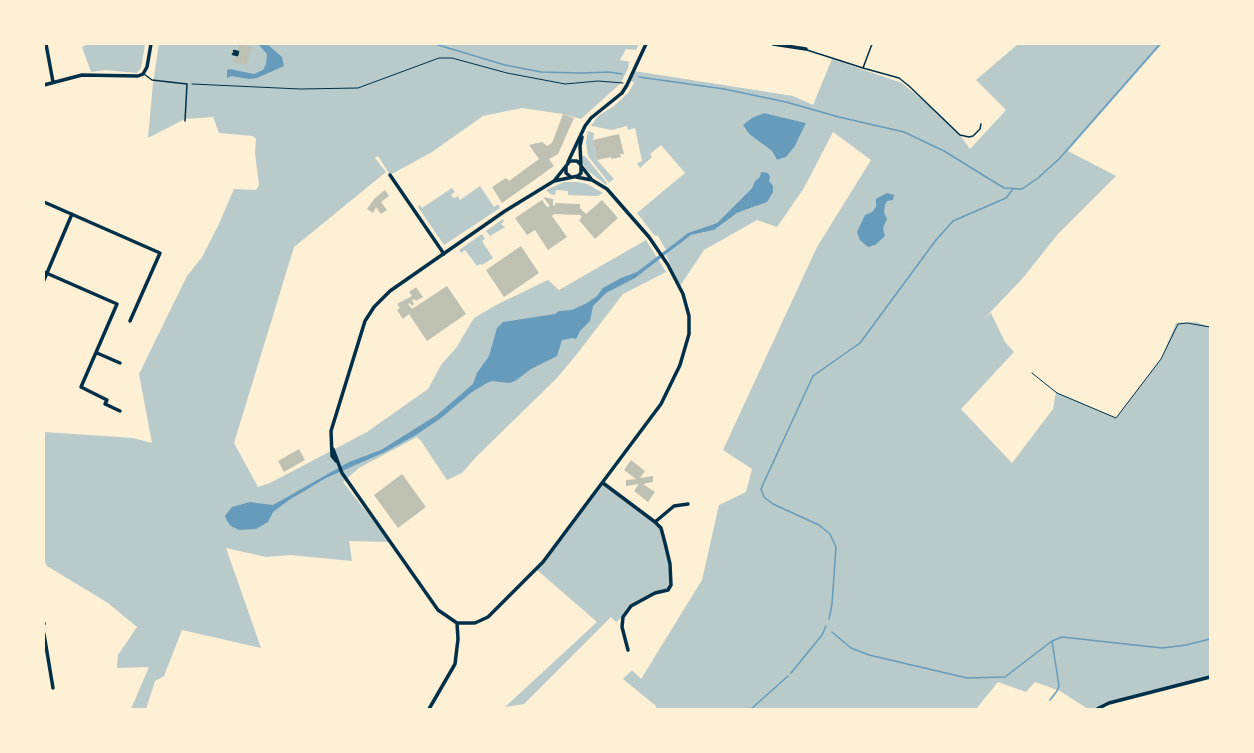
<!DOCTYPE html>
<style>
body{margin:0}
#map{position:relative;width:1254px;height:753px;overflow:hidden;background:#fdf0d5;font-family:"Open Sans",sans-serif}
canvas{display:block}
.frame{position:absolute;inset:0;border:45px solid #fdf0d5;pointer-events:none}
</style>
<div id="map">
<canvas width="1254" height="753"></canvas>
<div class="frame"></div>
</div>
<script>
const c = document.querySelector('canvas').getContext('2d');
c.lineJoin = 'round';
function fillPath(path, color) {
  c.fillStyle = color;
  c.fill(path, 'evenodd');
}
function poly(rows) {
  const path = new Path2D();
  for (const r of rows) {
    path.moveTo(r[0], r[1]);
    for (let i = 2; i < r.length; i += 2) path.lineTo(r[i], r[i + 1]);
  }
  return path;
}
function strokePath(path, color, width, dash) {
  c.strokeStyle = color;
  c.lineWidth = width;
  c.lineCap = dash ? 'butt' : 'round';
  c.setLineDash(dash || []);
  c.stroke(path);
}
fillPath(poly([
 [87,44,145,44,141,68,137,73,105,70,91,72,82,47],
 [159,44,639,44,636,50,626,49,620,60,631,62,628,63,629,66,621,83,581,119,563,114,522,108,483,116,432,152,390,175,378,156,375,158,386,172,294,247,234,443,258,487,270,483,367,432,428,389,441,365,456,348,474,318,496,305,548,280,559,290,646,240,666,272,623,294,577,354,557,378,476,457,462,473,447,480,421,441,417,437,359,468,343,482,390,542,349,541,352,561,290,555,266,557,226,548,261,648,182,630,164,676,155,681,146,709,131,709,149,667,117,668,118,655,137,627,108,603,47,566,44,559,44,432,133,438,152,443,139,374,187,276,202,257,218,226,234,189,256,190,259,185,255,153,256,139,253,136,219,133,213,117,185,119,148,138,153,83],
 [1018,44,1162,44,1068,151,1116,176,1058,234,1022,279,984,319,991,313,1005,342,1014,352,961,409,1012,463,1053,409,1056,392,1116,418,1161,359,1176,323,1196,322,1210,327,1210,677,1109,703,1097,709,1088,709,1060,691,1035,682,1026,692,998,682,976,709,656,709,656,706,623,679,632,670,641,679,702,580,719,505,746,492,752,469,723,450,817,247,871,160,833,132,804,188,777,227,757,220,704,250,680,286,666,255,675,246,691,235,714,230,737,213,757,206,760,177,755,181,752,188,717,223,688,233,666,250,658,236,654,235,637,213,685,173,661,145,650,154,652,157,640,168,637,163,642,161,635,128,628,130,627,126,612,130,591,126,598,116,614,106,628,93,634,83,630,80,634,71,793,96,813,105,832,59,902,83,938,113,960,135,970,149,1006,110,976,80],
 [764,113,806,123,795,146,777,160,772,151,749,134,743,125],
 [588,131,594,133,593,140,597,160,614,179,609,183,588,156,586,142],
 [582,156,585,156,607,183,606,185,587,170,583,164],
 [564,182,578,182,587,184,603,193,597,196,568,195,568,191,556,190,555,195,550,194,546,190],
 [480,186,494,207,498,204,500,208,444,245,418,207,420,205,422,208,452,188,455,192,451,195,454,198,458,196,460,200],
 [503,219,504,221,501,224,505,227,490,236,486,231],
 [482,234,485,239,482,241,493,258,482,265,480,264,477,266,465,250,461,253,459,250],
 [603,483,661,528,671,578,668,590,655,593,631,606,623,617,616,622,611,617,524,704,505,707,597,622,536,569]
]), '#b9caca');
fillPath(poly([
 [258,44,267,44,282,57,284,66,257,78,249,79,231,76,227,78,227,70,230,69,254,74,263,70,266,64,267,54],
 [764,113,806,123,795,146,786,157,777,160,772,151,749,134,743,125,752,118],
 [761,172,768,173,770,177,769,181,773,186,773,192,767,202,737,213,714,230,691,235,635,278,606,293,593,306,590,321,580,331,576,339,572,338,562,340,557,356,531,369,515,381,509,383,492,381,487,383,472,392,441,418,416,435,385,452,326,478,289,500,273,512,268,522,256,529,239,530,231,526,227,521,225,516,232,507,250,502,273,505,349,462,381,450,437,415,473,384,477,373,489,356,497,328,503,322,555,314,559,311,572,310,587,303,597,296,603,288,621,278,637,272,688,233,717,223,752,188,755,181,760,177],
 [887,193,894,195,893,200,887,201,885,205,884,212,887,219,883,228,885,236,875,245,868,247,860,240,857,232,865,215,872,212,876,207,876,199]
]), '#669bbc');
strokePath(poly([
 [435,44,505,65,541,72,582,73,609,72,622,74],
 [639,77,724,89,786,102,839,117,904,132,944,151,1004,188,1022,189,1038,178,1059,159,1160,44],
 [829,619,832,604,836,547,830,534,819,525,773,504,764,497,761,489,765,480,813,376,860,343,936,240,953,221,1006,198,1013,189],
 [832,632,851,648,869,655,967,678,1005,677,1052,641,1062,637,1162,648,1186,645,1210,639],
 [791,673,822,635,826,626],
 [1050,700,1057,691,1059,686,1052,641],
 [751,709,788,676]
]), '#669bbc', 1.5);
fillPath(poly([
 [238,44,252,47,246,65,238,63,235,64,234,62,239,47],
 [563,114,574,118,558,154,549,159,554,166,502,203,492,187,506,178,509,181,539,159,529,145,542,142,547,146,552,143],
 [619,134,624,154,620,154,621,157,611,159,611,157,597,160,593,140],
 [385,190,389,196,381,202,387,210,381,214,376,207,373,213,367,209,375,198],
 [543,197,553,199,553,206,555,205,555,203,580,204,580,208,586,214,602,200,618,218,595,239,579,220,582,217,580,215,554,214,552,216,567,237,548,250,535,230,527,235,515,218,542,200,547,207,550,206],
 [521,246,539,273,504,297,486,270],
 [447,286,466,314,427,341,409,314,403,319,397,310,400,308,397,304,412,296,409,292,416,287,423,297,416,301,414,299,412,300,414,304,412,306,410,303,408,304,412,309],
 [299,449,305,460,284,472,278,461],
 [631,460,645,471,640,478,653,476,653,482,643,484,655,492,648,502,634,491,639,484,626,486,626,480,636,479,624,470],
 [402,474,426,507,398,528,374,495]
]), '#bec0b2');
strokePath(poly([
 [192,84,300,89,358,88,439,58,452,58,507,73,565,84,598,81,623,83],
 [1032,373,1057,393,1116,418,1161,359,1178,324,1187,323,1210,327]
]), '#003049', 1);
strokePath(poly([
 [807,50,863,68,872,44],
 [863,68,899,78,909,86,960,135,969,137,973,136,980,129,981,124],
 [144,74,152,80,187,84,185,121]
]), '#003049', 1.5);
strokePath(poly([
 [234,51,238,52,237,55,233,54,235,53,234,51]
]), '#003049', 2.5);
strokePath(poly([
 [46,44,53,82],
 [773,44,806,49],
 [44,85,82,75,138,76,143,74,147,67,151,44],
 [568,162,585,126,591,118,622,93,627,85,646,44],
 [581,165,580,146,582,137],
 [566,166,566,173,571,177],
 [582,167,592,180],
 [390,175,444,254],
 [44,202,160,253,130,321],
 [44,272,117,304,81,387,107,400,105,404,120,411],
 [44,280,72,214],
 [97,353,120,363],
 [333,449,342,473,438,610,457,623,475,623,488,617,543,562,661,404,680,365,689,334,689,316,683,294,668,265,649,237,607,189,592,180,576,177],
 [336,461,332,456,331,431,365,321,374,307,390,291,505,211,554,181,578,176,581,173,581,165,577,161,570,161,554,181],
 [603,483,655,522,674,506,688,504],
 [44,623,44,624],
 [44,634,53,688],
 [628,650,622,627,623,617,631,606,655,593,668,590,671,585,670,564,665,543,661,528,655,522],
 [429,709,455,664,458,639,457,623],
 [1097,709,1109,703,1210,677]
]), '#003049', 3.5);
</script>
